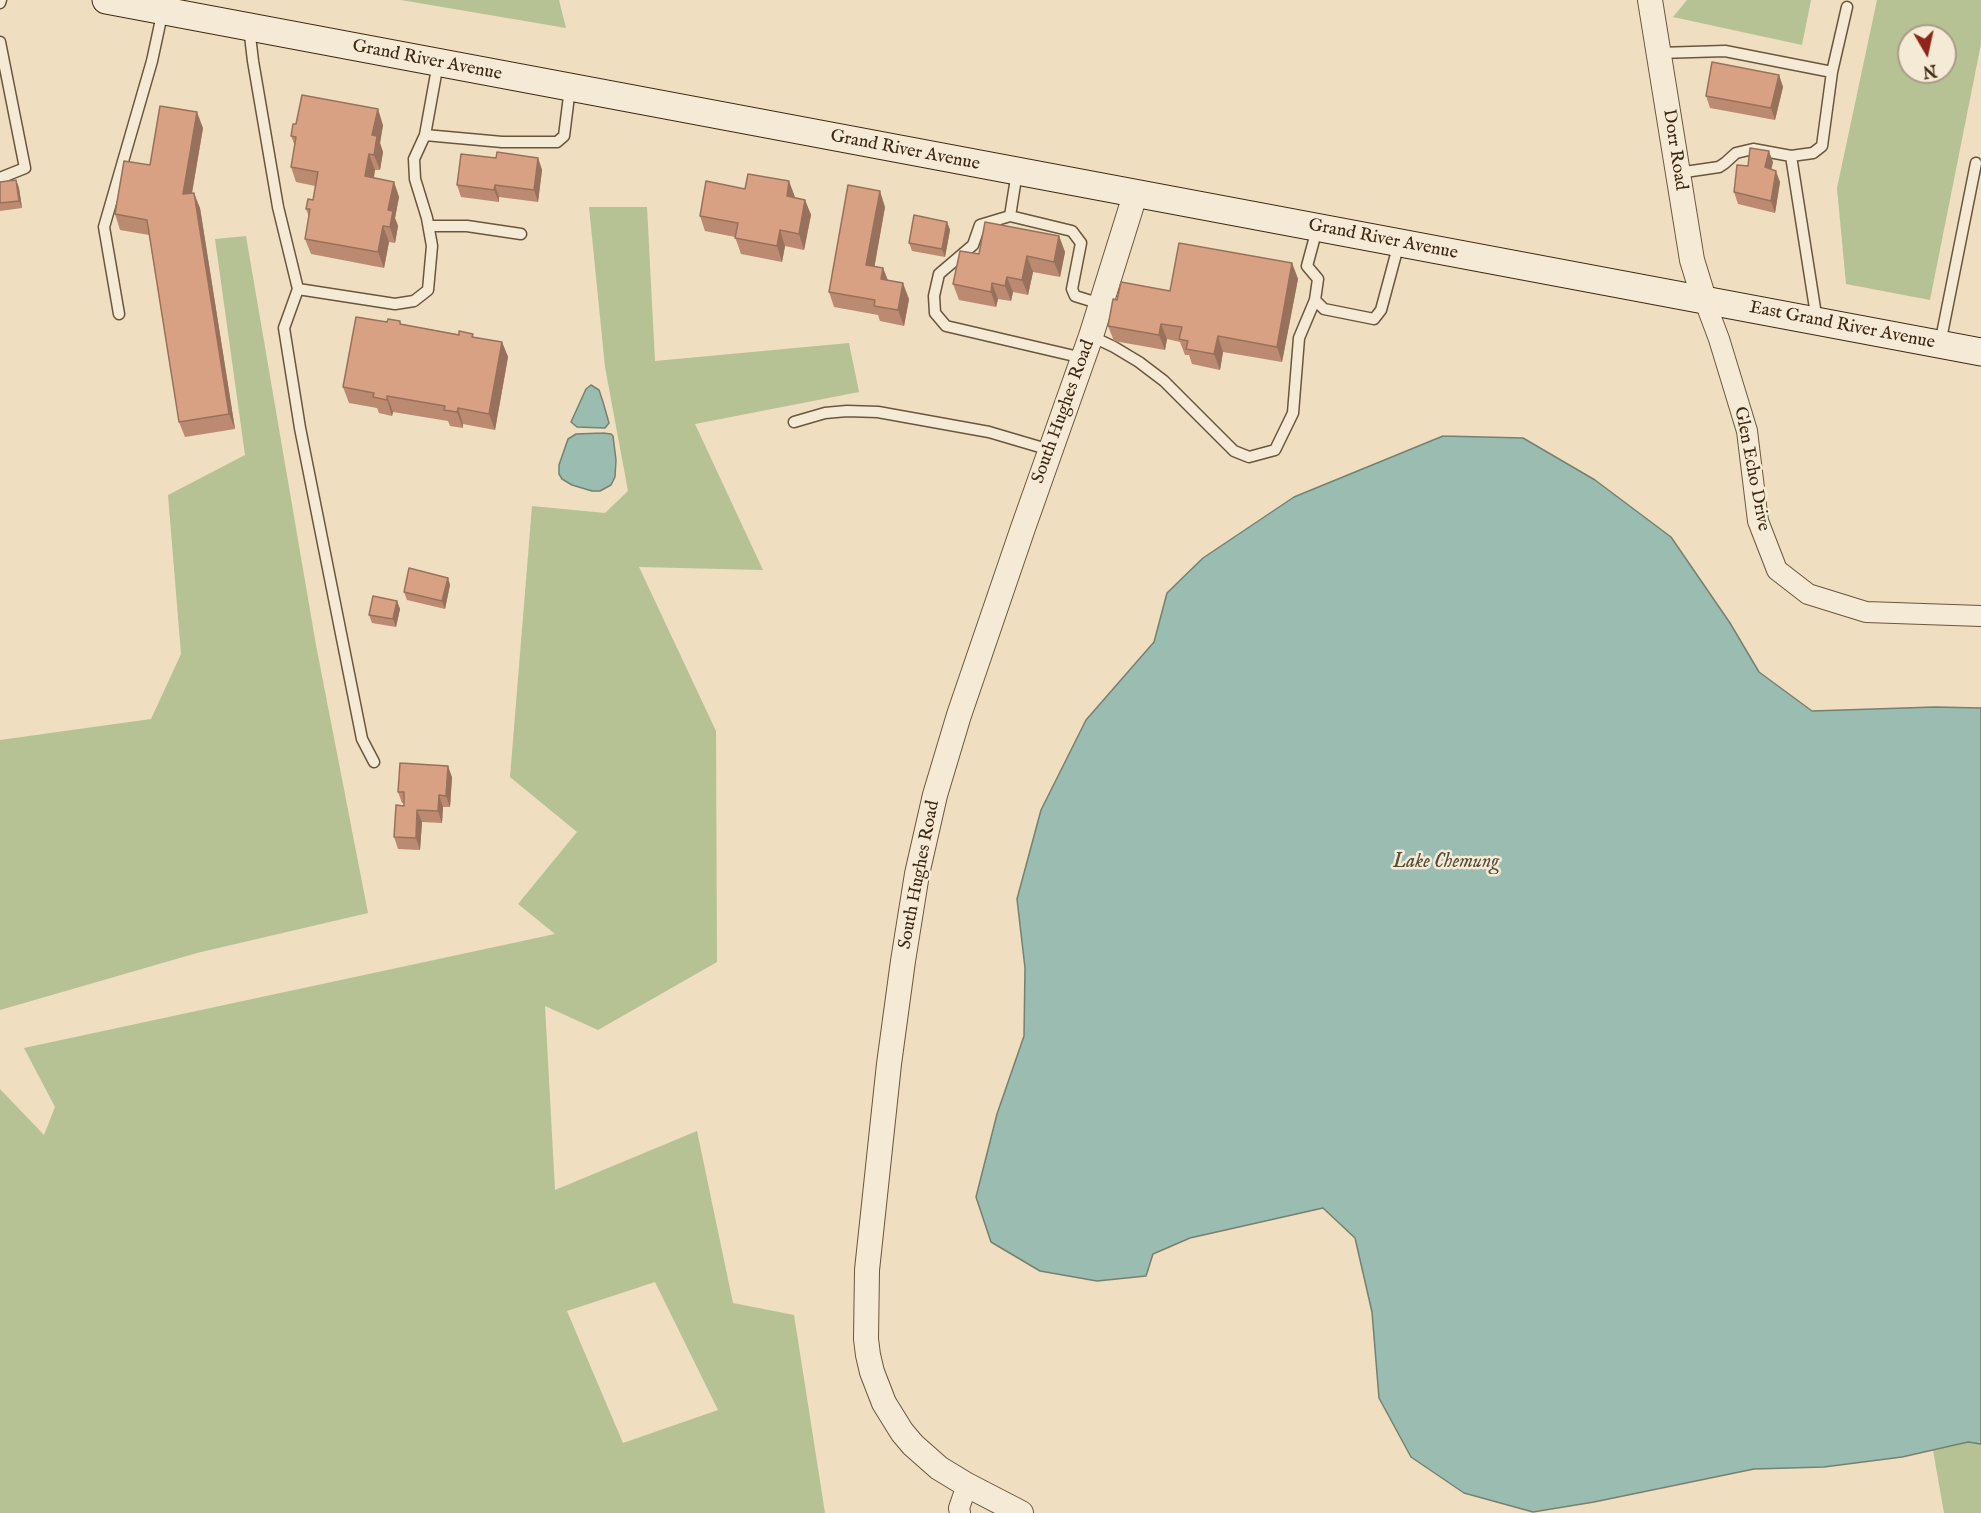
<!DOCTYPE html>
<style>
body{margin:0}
#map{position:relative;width:1981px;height:1513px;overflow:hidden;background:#efdebf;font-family:"IM FELL English",serif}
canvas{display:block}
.north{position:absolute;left:1897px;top:24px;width:60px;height:60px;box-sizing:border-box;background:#f5ead5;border:2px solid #ac9c87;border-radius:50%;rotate:171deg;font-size:16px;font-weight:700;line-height:24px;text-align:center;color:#3e2812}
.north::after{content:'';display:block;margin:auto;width:21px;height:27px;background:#8f2418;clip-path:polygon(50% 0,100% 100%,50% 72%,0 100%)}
</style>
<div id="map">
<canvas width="1981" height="1513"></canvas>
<div class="north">N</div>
</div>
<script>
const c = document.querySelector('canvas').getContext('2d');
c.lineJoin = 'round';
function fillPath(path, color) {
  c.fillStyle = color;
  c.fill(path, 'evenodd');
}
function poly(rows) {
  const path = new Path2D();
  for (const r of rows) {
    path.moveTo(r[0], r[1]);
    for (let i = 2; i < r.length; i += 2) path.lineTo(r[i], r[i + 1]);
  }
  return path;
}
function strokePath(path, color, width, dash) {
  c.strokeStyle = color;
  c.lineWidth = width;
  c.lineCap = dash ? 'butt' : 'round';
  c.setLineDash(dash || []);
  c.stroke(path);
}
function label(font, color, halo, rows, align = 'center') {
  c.font = font + ' "IM FELL English",serif';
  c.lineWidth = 5;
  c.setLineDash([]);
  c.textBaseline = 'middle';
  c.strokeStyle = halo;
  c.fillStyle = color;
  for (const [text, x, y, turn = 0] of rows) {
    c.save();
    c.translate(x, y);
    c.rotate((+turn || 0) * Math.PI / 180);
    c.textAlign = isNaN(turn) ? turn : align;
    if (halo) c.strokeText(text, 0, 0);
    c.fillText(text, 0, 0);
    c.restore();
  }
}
fillPath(poly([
 [401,0,559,0,566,28],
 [1687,0,1811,0,1802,45,1673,17],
 [1877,0,1981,0,1981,44,1930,300,1846,284,1837,188],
 [1909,36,1945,36,1945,72,1909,72],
 [589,207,647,207,655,361,849,343,859,392,695,424,763,570,639,567,716,731,717,962,598,1030,545,1006,555,1190,697,1131,733,1303,794,1315,825,1513,0,1513,0,1089,44,1135,55,1107,24,1048,555,934,518,904,577,832,510,777,532,506,605,513,628,491,605,367],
 [655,1282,718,1410,623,1443,567,1311],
 [246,236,316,645,368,913,197,953,0,1010,0,740,151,719,181,654,168,495,245,455,215,239],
 [1968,1442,1981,1444,1981,1513,1944,1513,1933,1450]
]), '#b6c294');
const water = poly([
 [591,385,599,390,603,402,609,423,605,428,577,427,571,422,586,389,591,385],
 [603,433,611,434,613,436,616,460,615,477,611,485,600,491,592,491,572,485,562,479,559,474,559,465,568,439,576,434,603,433],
 [1443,436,1523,438,1595,480,1671,537,1730,623,1759,672,1812,711,1935,707,1981,708,1981,1444,1968,1442,1902,1457,1824,1467,1754,1469,1594,1502,1533,1512,1464,1493,1411,1457,1379,1398,1372,1312,1355,1238,1323,1208,1190,1238,1153,1254,1146,1276,1097,1281,1040,1271,991,1242,976,1197,997,1114,1024,1036,1025,968,1017,899,1041,810,1086,720,1154,642,1167,593,1203,558,1294,497,1443,436]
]);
fillPath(water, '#9abcb1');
strokePath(water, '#758171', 1.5);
const service = poly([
 [0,3,1,0],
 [249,27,253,61,278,207,298,289,284,328,300,428,362,739,374,762],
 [0,42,25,168,0,178],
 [1659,53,1725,51,1832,72,1822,146,1813,153,1791,156,1753,149,1736,153,1725,163,1719,167,1678,173],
 [1832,72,1847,7],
 [425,135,502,142,557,142,564,136,570,88],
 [1791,156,1817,321],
 [1017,172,1010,216,980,225,973,245,939,274,934,296,935,313,946,326,1083,358],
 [1010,216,1072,231,1081,243,1072,289,1075,296,1101,304],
 [429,226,467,226,521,234],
 [1317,229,1307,266,1318,279,1315,300,1324,309,1374,319,1381,310,1399,243],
 [298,289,395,304,414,301,428,290,432,246,427,218,415,179,414,159,425,135,438,63],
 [119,314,104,227,152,61,163,10],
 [1091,336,1114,347,1139,362,1164,381,1234,451,1249,457,1275,450,1293,413,1299,338,1315,300],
 [1940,344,1976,163],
 [794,422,825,413,847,411,878,412,989,432,1050,450]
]);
const minor = poly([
 [1704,299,1719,339,1747,431,1758,521,1777,570,1808,594,1866,612,1981,616],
 [960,1513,959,1508,967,1485]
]);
const tertiary = poly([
 [1650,0,1692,260,1704,299],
 [1021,1513,967,1485,939,1468,913,1445,902,1432,884,1403,872,1372,868,1355,866,1339,867,1270,889,1064,903,961,917,874,935,795,959,715,1023,528,1091,336,1135,195]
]);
const secondary = poly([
 [106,0,1981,352]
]);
strokePath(service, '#6a563d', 13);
strokePath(minor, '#6a563d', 22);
strokePath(tertiary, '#6a563d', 26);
strokePath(secondary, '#3e2812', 29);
strokePath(service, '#f5ead5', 10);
strokePath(minor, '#f5ead5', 20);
strokePath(tertiary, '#f5ead5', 24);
strokePath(secondary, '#f5ead5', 27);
fillPath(poly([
 [1779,75,1783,87,1775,120,1710,108,1706,96],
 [296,124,383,125,380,143,383,152,380,170,375,170,374,178,394,182,399,197,395,218,398,226,395,243,389,242,384,268,311,254,305,239,309,217,306,209,313,200,315,186,296,182,291,167,295,146,291,136],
 [203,128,192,193,200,208,235,429,185,437,179,422,149,235,120,230,115,214],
 [496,158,538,158,542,170,538,202,499,197,499,202,461,197,457,185],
 [1773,162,1771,169,1780,182,1775,213,1738,204,1734,192,1748,166],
 [16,180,19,188,22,208,0,211,0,182],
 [745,189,795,197,795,198,805,200,811,215,804,250,785,246,782,262,741,254,735,237,705,231,700,216],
 [885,207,874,267,883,268,888,280,909,299,904,326,880,321,878,315,834,307,829,292],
 [947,222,950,230,945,257,912,251,909,243],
 [1059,236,1065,252,1060,277,1033,272,1028,295,1013,292,1011,301,998,299,996,307,959,300,953,284,979,254],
 [1292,263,1298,279,1282,362,1223,352,1220,370,1192,364,1189,355,1185,355,1180,342,1167,339,1165,350,1114,341,1108,326,1117,300,1170,291],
 [400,321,401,324,502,342,508,357,495,430,463,424,463,428,450,426,448,421,393,412,392,416,379,413,377,408,349,403,343,387,387,322],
 [448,578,450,585,445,609,407,600,404,592],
 [397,601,400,609,396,627,372,623,369,615],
 [452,777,450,807,443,807,442,823,422,822,420,850,398,849,394,837,404,803,402,803,398,792]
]), '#bb8a71');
fillPath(poly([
 [1779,75,1783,87,1775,120,1771,108],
 [378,109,383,125,380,143,383,152,380,170,374,155,372,135],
 [197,112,203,128,189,210,183,194],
 [1769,151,1773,162,1769,179,1765,167],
 [369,154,375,170,371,192,365,176],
 [538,158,542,170,538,202,534,190],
 [1776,171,1780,182,1775,213,1771,201],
 [16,180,19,188,22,208,19,201],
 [789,181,795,197,792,212,787,196],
 [394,182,399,197,395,218,398,226,395,243,390,227,388,210],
 [495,185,499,197,499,202,494,190],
 [880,191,885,207,872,281,866,265],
 [194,193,200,208,235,429,229,414],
 [805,200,811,215,804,250,799,234],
 [947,222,950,230,945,257,942,249],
 [383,226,389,242,384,268,378,252],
 [780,230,785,246,782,262,777,246],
 [1059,236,1065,252,1060,277,1054,262],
 [1027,256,1033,272,1028,295,1022,280],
 [1292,263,1298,279,1282,362,1277,347],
 [883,268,889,284,881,279],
 [1007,277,1013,292,1011,301,1005,286],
 [903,283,909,299,904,326,898,310],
 [992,283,998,299,996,307,991,292],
 [1161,324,1167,339,1165,350,1159,335],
 [1218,336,1223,352,1220,370,1214,354],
 [502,342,508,357,495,430,489,414],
 [387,396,393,412,392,416,387,400],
 [458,408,463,424,463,428,457,412],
 [448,578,450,585,445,609,442,601],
 [397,601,400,609,396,627,393,619],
 [448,766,452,777,450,807,446,796],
 [439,795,443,807,442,823,438,811],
 [417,810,422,822,420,850,416,838]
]), '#98715c');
const building = poly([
 [1712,62,1779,75,1771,108,1706,96,1712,62],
 [302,95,378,109,372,135,377,136,374,155,369,154,365,176,394,182,388,210,393,211,390,227,383,226,378,252,305,239,310,209,306,209,308,199,313,200,318,172,291,167,296,137,291,136,293,124,296,124,302,95],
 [160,106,197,112,183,194,194,193,229,414,179,422,147,220,115,214,124,161,150,165,160,106],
 [1750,148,1769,151,1765,167,1776,171,1771,201,1734,192,1737,165,1748,166,1750,148],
 [497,152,538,158,534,190,495,185,494,190,457,185,461,154,496,158,497,152],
 [748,174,789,181,787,196,805,200,799,234,780,230,777,246,735,238,738,223,700,216,706,181,745,189,748,174],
 [16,180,19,201,0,203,0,182,16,180],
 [848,185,880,191,866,265,883,268,881,279,903,283,898,310,874,306,875,300,829,292,848,185],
 [914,215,947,222,942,249,909,243,914,215],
 [985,222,1059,236,1054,262,1027,256,1022,280,1007,277,1005,286,992,283,991,292,953,284,960,251,979,254,985,222],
 [1179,243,1292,263,1277,347,1218,336,1214,354,1186,349,1188,341,1179,339,1182,327,1161,324,1159,335,1108,326,1113,299,1117,300,1121,282,1170,291,1179,243],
 [356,317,387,322,388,319,400,321,400,324,459,335,459,331,473,334,472,337,502,342,489,414,458,408,457,412,444,410,445,406,387,396,387,400,373,397,374,393,343,387,356,317],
 [409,568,448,578,442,601,404,592,409,568],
 [373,596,397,601,393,619,369,615,373,596],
 [400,763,448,766,446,796,439,795,438,811,417,810,416,838,394,837,396,805,404,806,404,792,398,792,400,763]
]);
fillPath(building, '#d9a183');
strokePath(building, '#98715c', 1.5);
label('18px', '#3e2812', '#f5ead5', [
 ["Grand River Avenue",427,61,11],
 ["Dorr Road",1674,150,81],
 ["Grand River Avenue",905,151,11],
 ["Grand River Avenue",1383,240,11],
 ["East Grand River Avenue",1842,326,11],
 ["South Hughes Road",1064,412,-70],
 ["Glen Echo Drive",1751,469,79],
 ["South Hughes Road",920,875,-79]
]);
label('italic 20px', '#554d3a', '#f5ead5', [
 ["Lake Chemung",1446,863]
]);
</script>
